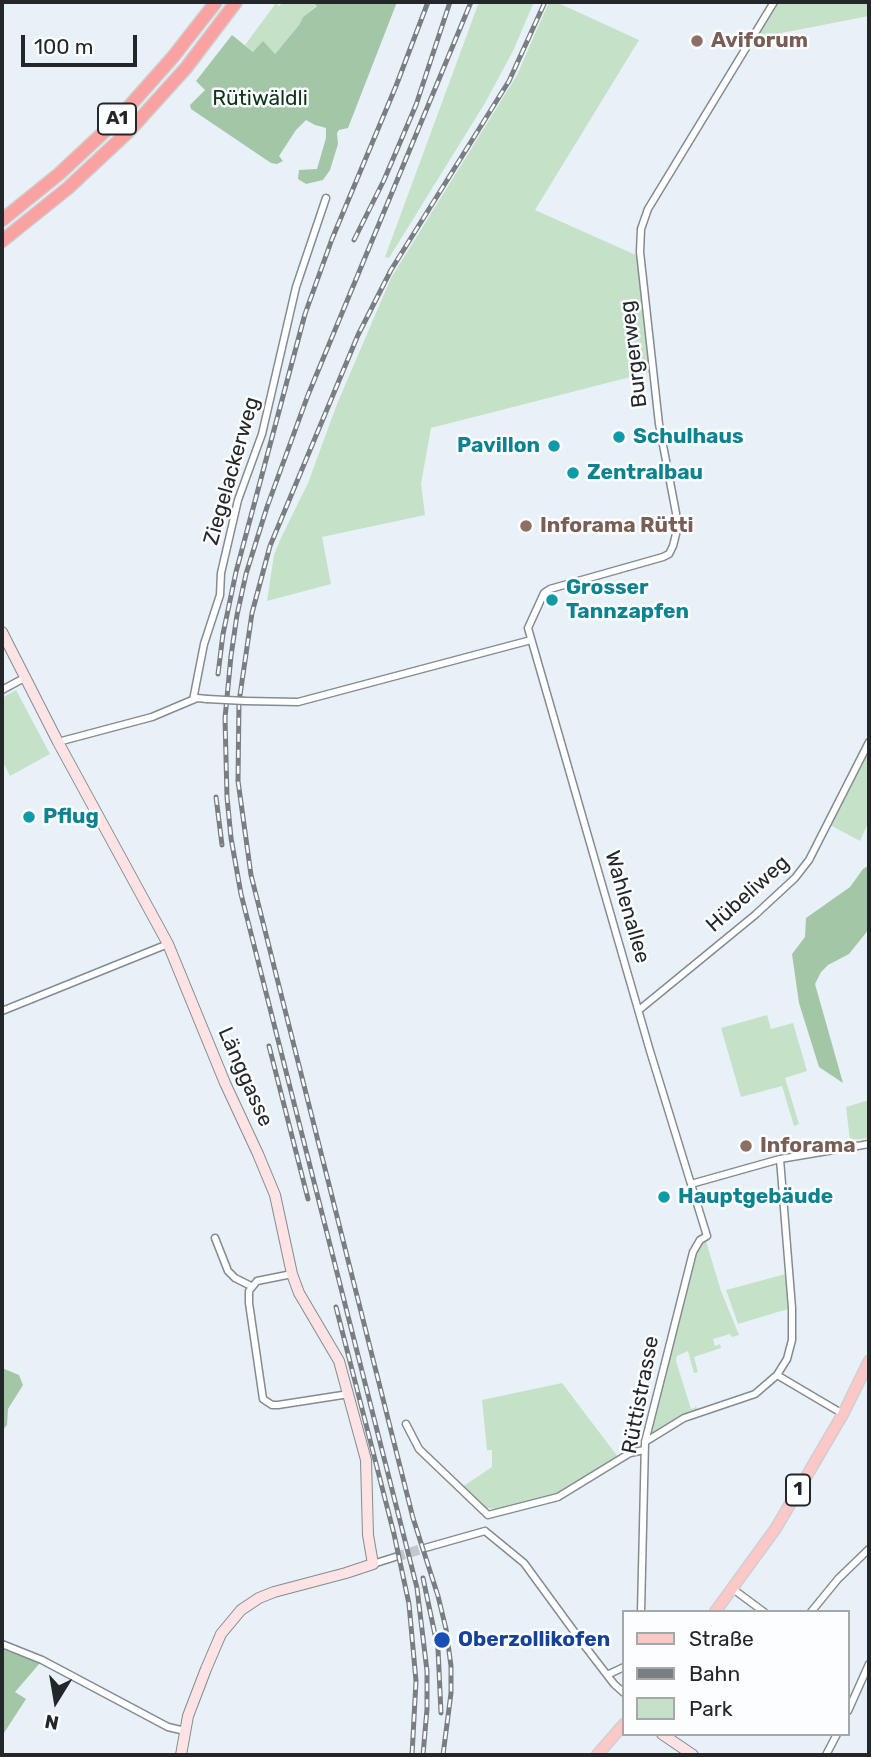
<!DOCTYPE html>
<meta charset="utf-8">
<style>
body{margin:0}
#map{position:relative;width:871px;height:1757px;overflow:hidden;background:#e9f1f8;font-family:Rubik,sans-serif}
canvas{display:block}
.frame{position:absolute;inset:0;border:4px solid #232729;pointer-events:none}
.legend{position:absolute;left:622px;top:1610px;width:228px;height:126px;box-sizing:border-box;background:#fcfdff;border:2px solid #a5a7a9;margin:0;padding:9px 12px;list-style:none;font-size:21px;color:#232729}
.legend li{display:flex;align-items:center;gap:14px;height:35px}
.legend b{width:35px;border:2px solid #a5a7a9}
.north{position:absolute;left:21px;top:1666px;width:70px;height:70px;-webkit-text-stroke:5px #fcfdff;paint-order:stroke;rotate:191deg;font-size:19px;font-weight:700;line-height:28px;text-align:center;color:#232729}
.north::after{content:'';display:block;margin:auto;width:24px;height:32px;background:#232729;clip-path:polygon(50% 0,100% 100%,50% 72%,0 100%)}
.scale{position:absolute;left:21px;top:35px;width:116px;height:32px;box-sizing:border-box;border:4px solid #232729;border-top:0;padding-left:9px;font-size:21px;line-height:24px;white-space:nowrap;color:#232729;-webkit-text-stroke:5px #fcfdff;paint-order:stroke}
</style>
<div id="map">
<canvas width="871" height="1757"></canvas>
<div class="frame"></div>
<ul class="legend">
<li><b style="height:9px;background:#fbc7c7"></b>Straße</li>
<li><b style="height:9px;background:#797e83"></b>Bahn</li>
<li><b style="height:19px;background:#c5e2c8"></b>Park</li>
</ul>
<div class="north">N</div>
<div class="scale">100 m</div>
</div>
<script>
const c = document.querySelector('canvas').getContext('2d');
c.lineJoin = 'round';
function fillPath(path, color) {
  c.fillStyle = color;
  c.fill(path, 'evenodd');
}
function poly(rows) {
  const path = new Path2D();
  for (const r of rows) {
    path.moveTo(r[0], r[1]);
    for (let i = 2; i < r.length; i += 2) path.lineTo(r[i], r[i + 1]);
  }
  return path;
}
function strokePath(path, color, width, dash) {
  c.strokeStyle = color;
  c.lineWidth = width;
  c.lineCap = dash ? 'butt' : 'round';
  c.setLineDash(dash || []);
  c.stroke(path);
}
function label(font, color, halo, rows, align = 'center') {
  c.font = font + ' Rubik,sans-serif';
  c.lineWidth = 5;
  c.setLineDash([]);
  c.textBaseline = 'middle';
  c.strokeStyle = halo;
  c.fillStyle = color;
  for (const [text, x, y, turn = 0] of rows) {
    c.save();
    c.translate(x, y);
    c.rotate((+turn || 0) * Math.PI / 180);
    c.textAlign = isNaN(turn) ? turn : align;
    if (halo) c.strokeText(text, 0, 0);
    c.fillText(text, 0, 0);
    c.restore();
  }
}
fillPath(poly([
 [284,2,312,2,317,5,303,17,299,25,275,54,253,52,245,45,276,3,279,6],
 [479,2,534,2,513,51,485,103,389,258,385,257],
 [549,2,556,2,639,40,535,210,638,256,650,372,431,428,421,484,425,515,322,537,331,584,267,601,274,555,280,540,308,483,337,404,391,278,517,75],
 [777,2,869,2,869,16,756,38],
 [16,690,50,754,10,776,2,760,2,698],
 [867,751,869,752,869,821,860,841,830,825],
 [767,1015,771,1029,793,1023,807,1071,785,1078,799,1124,794,1126,782,1086,741,1097,721,1028],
 [869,1100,869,1138,850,1140,846,1107],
 [703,1241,706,1241,721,1291,739,1335,732,1337,730,1334,713,1339,715,1346,720,1344,721,1348,694,1357,698,1372,694,1373,688,1351,677,1356,676,1361,691,1409,695,1408,695,1406,698,1409,650,1434,695,1252],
 [786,1274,788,1309,738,1324,726,1290],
 [562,1383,618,1457,557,1495,497,1509,486,1508,462,1487,492,1467,492,1450,487,1450,482,1400]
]), '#c5e2c8');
fillPath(poly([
 [312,2,397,2,348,128,339,130,337,133,338,144,330,170,323,180,306,184,298,179,299,170,317,169,326,138,326,128,315,125,306,120,296,130,279,156,283,161,277,164,271,163,191,109,190,105,205,90,196,81,232,35,253,52,263,41,275,54,299,25,303,17,317,6],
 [868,866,869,929,849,954,828,965,821,972,815,984,843,1083,819,1067,799,1003,792,954,805,937,806,918,850,887,863,869],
 [2,1368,19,1375,23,1385,8,1409,7,1425,2,1431],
 [2,1649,40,1663,15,1692,26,1699,2,1736]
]), '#a3c6a7');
strokePath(poly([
 [395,1557,425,1548]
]), '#c1c9cf', 10, [10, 5]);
const street = poly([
 [2,690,26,677],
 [193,700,204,644,220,595,221,573,238,500,262,434,296,287,326,198],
 [245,701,298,702,531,640],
 [58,742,152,717,197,698,207,699],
 [639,1010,755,915,795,878,809,860,869,742],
 [2,1011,168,944],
 [691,1184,780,1159,869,1144],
 [215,1238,228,1271,235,1278,251,1286],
 [292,1274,257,1281,249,1291,249,1303,263,1399,272,1405,278,1405,349,1394],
 [777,1375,843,1414],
 [406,1424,419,1449,488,1515],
 [645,1442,684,1418,755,1394,777,1375,787,1359,792,1340,792,1308,780,1159],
 [488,1515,558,1497,630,1453,644,1450],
 [485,1531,524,1563,584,1645,614,1684,624,1693],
 [425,1548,485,1531],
 [373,1564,395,1557],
 [733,1589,764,1612],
 [641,1612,645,1442,693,1252,700,1240,707,1236,650,1051,528,628,544,593,550,589,663,557,669,554,673,546,677,530,676,513,659,424,640,252,641,229,648,209,774,2],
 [811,1612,838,1579,869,1549],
 [2,1644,42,1660,168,1727,185,1731],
 [607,1675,624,1667],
 [848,1711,869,1664],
 [826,1755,837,1734]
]);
const secondary = poly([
 [2,632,58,742,168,944,225,1083,258,1154,275,1195,292,1274,299,1293,339,1361,366,1460,368,1535,373,1564,346,1573,274,1592,259,1598,241,1610,221,1634,206,1669,188,1716,181,1755],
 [662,1734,693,1755]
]);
const primary = poly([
 [715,1612,776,1528,843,1414,869,1361],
 [597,1755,624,1724]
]);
const highway = poly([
 [2,220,59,174,118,119,173,57,216,2],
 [2,241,68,188,129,131,186,68,236,2]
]);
strokePath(street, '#848b92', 9);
strokePath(secondary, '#848b92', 12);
strokePath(primary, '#cfcfd0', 13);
strokePath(highway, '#cfcfd0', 15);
strokePath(street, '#fff', 6);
strokePath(secondary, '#fde3e3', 10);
strokePath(primary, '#fbc7c7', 10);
strokePath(highway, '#f9a2a1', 12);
const rail = poly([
 [354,240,384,180,416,105,450,2],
 [218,674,223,634,236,572,305,314,332,239,396,86,428,2],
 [216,797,222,845],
 [269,1046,308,1199],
 [336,1307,394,1534,409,1604,416,1681,412,1755],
 [423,1578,438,1649,441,1713],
 [423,1755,427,1709,427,1671,417,1588,241,894,231,838,227,797,225,718,231,656,237,615,246,574,267,507,308,395,471,2],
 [443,1755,451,1693,451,1666,446,1629,438,1596,413,1518,251,875,238,781,239,702,252,613,270,546,358,335,391,270,509,81,545,2]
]);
strokePath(rail, '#797e83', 5);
strokePath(rail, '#fcfdff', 2.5, [8]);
const streetBridge = poly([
 [207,699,245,701]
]);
strokePath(streetBridge, '#848b92', 9, []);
strokePath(streetBridge, '#fff', 6);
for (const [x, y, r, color] of [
 [697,41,7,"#8d6e63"],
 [619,437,7,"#0f9aa8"],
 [554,446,7,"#0f9aa8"],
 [573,473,7,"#0f9aa8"],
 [526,526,7,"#8d6e63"],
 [552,600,7,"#0f9aa8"],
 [29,817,7,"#0f9aa8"],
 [746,1146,7,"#8d6e63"],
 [664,1197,7,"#0f9aa8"],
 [442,1640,9,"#1a4fb4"]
]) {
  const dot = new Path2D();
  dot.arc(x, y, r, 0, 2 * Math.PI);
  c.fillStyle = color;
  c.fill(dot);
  strokePath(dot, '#fcfdff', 2.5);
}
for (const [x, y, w] of [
 [117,119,38],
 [798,1490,24]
]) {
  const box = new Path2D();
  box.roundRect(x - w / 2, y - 15.5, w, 31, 5);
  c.fillStyle = '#fcfdff';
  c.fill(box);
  strokePath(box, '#232729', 2);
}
label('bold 19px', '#232729', null, [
 ["A1",117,119],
 ["1",798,1490]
]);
label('bold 21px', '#785e54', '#fcfdff', [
 ["Aviforum",711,41],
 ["Inforama Rütti",540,526],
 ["Inforama",760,1146]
], 'left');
label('21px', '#0c3416', '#fcfdff', [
 ["Rütiwäldli",260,99]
]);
label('21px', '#232729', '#fcfdff', [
 ["Burgerweg",634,354,-97],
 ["Ziegelackerweg",232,471,-74],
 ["Hübeliweg",748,894,-42],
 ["Wahlenallee",627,907,74],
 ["Länggasse",245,1077,66],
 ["Rüttistrasse",641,1395,-79]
]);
label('bold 21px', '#0d838f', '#fcfdff', [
 ["Schulhaus",633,437],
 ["Pavillon",540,446,"right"],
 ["Zentralbau",587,473],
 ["Grosser",566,588],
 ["Tannzapfen",566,612],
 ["Pflug",43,817],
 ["Hauptgebäude",678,1197]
], 'left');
label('bold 21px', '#164399', '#fcfdff', [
 ["Oberzollikofen",458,1640]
], 'left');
</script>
